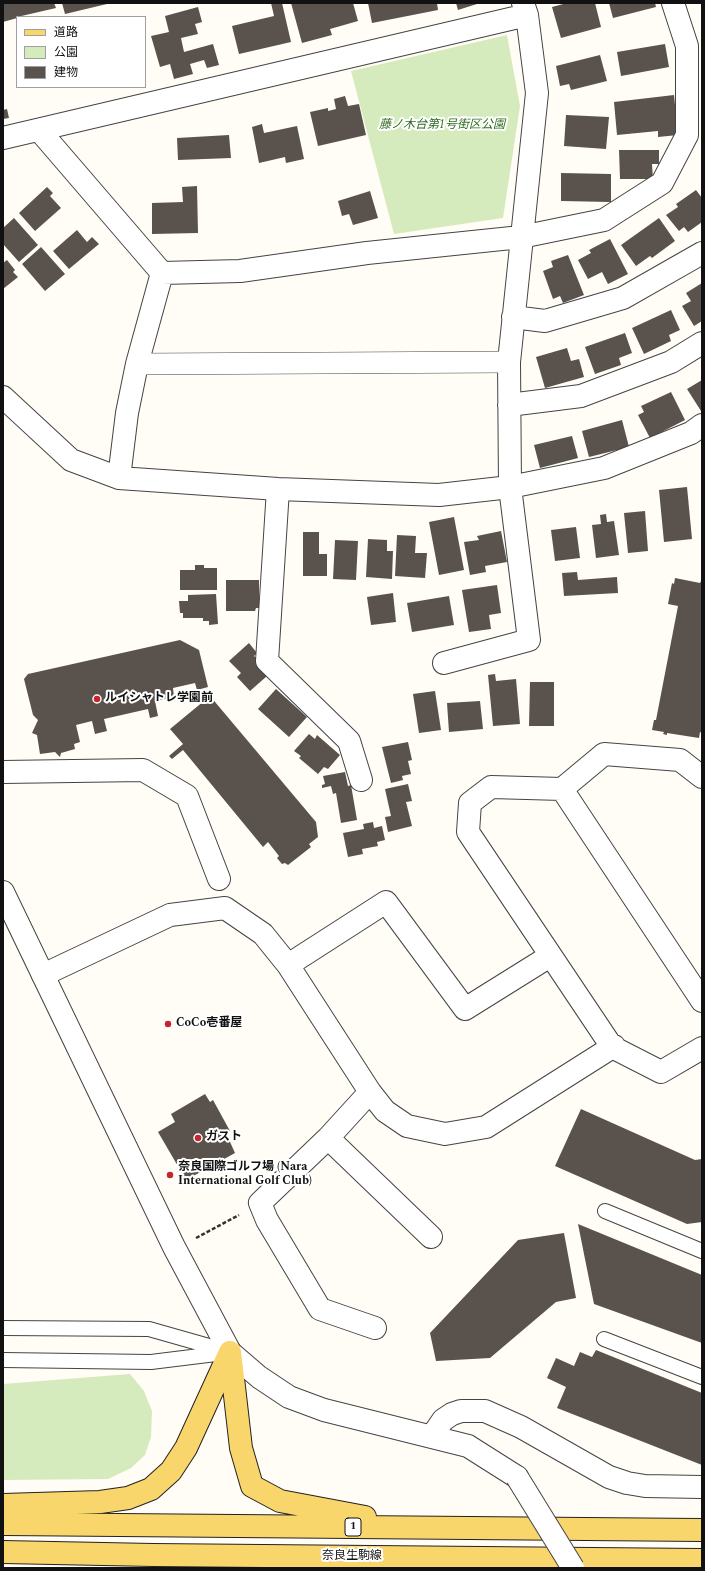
<!DOCTYPE html>
<meta charset="utf-8">
<style>
body{margin:0}
#map{position:relative;width:705px;height:1571px;overflow:hidden;background:#fffdf5;font-family:Spectral,"Noto Sans JP",serif}
canvas{display:block}
.frame{position:absolute;inset:0;border:4px solid #111;pointer-events:none}
.legend{position:absolute;left:16px;top:16px;width:130px;height:72px;box-sizing:border-box;background:#fff;border:1px solid #a0a0a0;margin:0;padding:5px 7px;list-style:none;font-size:12px;color:#111}
.legend li{display:flex;align-items:center;gap:8px;height:20px}
.legend b{width:20px;border:1px solid #a0a0a0}
</style>
<div id="map">
<canvas width="705" height="1571"></canvas>
<div class="frame"></div>
<ul class="legend">
<li><b style="height:5px;background:#f9d66b"></b>道路</li>
<li><b style="height:11px;background:#d5ebbd"></b>公園</li>
<li><b style="height:11px;background:#5a524d"></b>建物</li>
</ul>
</div>
<script>
const c = document.querySelector('canvas').getContext('2d');
c.lineJoin = 'round';
function fillPath(path, color) {
  c.fillStyle = color;
  c.fill(path, 'evenodd');
}
function poly(rows) {
  const path = new Path2D();
  for (const r of rows) {
    path.moveTo(r[0], r[1]);
    for (let i = 2; i < r.length; i += 2) path.lineTo(r[i], r[i + 1]);
  }
  return path;
}
function strokePath(path, color, width, dash) {
  c.strokeStyle = color;
  c.lineWidth = width;
  c.lineCap = dash ? 'butt' : 'round';
  c.setLineDash(dash || []);
  c.stroke(path);
}
function label(font, color, halo, rows, align = 'center') {
  c.font = font + ' Spectral,"Noto Sans JP",serif';
  c.lineWidth = 4;
  c.setLineDash([]);
  c.textBaseline = 'middle';
  c.strokeStyle = halo;
  c.fillStyle = color;
  for (const [text, x, y, turn = 0] of rows) {
    c.save();
    c.translate(x, y);
    c.rotate((+turn || 0) * Math.PI / 180);
    c.textAlign = isNaN(turn) ? turn : align;
    if (halo) c.strokeText(text, 0, 0);
    c.fillText(text, 0, 0);
    c.restore();
  }
}
fillPath(poly([
 [507,35,520,106,503,218,394,234,351,71],
 [130,1374,144,1391,152,1411,151,1437,145,1455,131,1468,108,1479,3,1480,3,1384]
]), '#d5ebbd');
fillPath(poly([
 [3,3,54,3,56,8,17,17,17,18,3,22],
 [62,3,107,3,107,4,65,14],
 [271,3,282,3,291,42,239,54,232,26,274,16],
 [291,3,353,3,358,21,330,29,332,35,302,43],
 [368,3,437,3,438,10,372,23],
 [456,3,480,3,458,10],
 [567,3,595,3,601,27,561,38,552,7],
 [609,3,655,3,656,7,613,18],
 [198,7,202,22,195,24,198,34,181,38,184,52,213,44,219,65,207,68,204,60,190,64,193,74,174,79,170,64,160,67,151,36,169,32,165,16],
 [665,44,669,67,621,76,617,52],
 [600,55,607,81,571,90,569,84,560,86,556,66],
 [674,95,678,135,658,137,658,131,617,135,614,102],
 [345,96,348,106,359,104,366,135,318,146,310,112,328,108,328,111,336,109,334,99],
 [7,109,9,118,3,119,3,110],
 [566,115,609,117,606,149,564,146],
 [262,124,264,133,297,126,304,159,286,163,285,157,259,163,252,127],
 [229,135,231,158,178,160,177,138],
 [619,150,659,150,659,164,652,164,653,179,620,179],
 [561,173,611,174,611,202,561,201],
 [197,186,198,233,152,234,152,203,183,202,182,187],
 [47,187,53,193,50,196,61,208,35,231,19,213],
 [696,190,702,198,702,222,688,232,684,227,679,231,666,215,678,207,676,204],
 [370,191,378,218,353,225,349,214,342,216,338,201],
 [14,218,38,245,19,262,3,244,3,228],
 [659,218,675,241,652,258,650,256,636,266,621,245],
 [77,230,87,242,92,237,99,244,69,269,53,251],
 [610,239,628,274,608,284,602,272,588,279,578,260,591,253,589,250],
 [41,247,65,274,45,291,22,264],
 [568,255,584,295,563,303,560,296,553,299,543,271,553,267,551,261],
 [7,260,15,270,13,272,18,277,3,289,3,263],
 [702,283,702,321,694,326,682,306,691,301,686,293],
 [671,310,680,330,669,335,671,341,644,354,632,328],
 [625,333,632,353,619,358,621,365,595,374,585,347],
 [567,348,571,361,579,359,584,377,545,388,536,357],
 [702,380,702,410,701,411,687,389],
 [671,392,685,420,650,438,638,415,644,412,641,406],
 [622,420,629,447,589,457,582,431],
 [572,436,578,458,540,468,534,445],
 [687,487,692,539,664,542,659,490],
 [645,511,648,551,628,553,624,513],
 [606,514,607,522,614,521,619,555,596,558,592,525,601,524,600,515],
 [454,517,464,570,439,575,429,522],
 [576,527,580,558,555,561,551,530],
 [501,531,507,562,485,566,486,572,470,575,464,542,479,540,477,536],
 [303,532,319,532,319,554,327,554,327,576,303,576],
 [397,535,416,536,415,553,427,553,425,578,395,576],
 [368,539,387,540,387,551,393,551,392,579,366,577],
 [335,540,358,541,356,580,333,579],
 [195,565,204,565,204,568,217,568,217,590,180,590,180,570,195,570],
 [577,572,578,580,617,577,618,593,564,596,562,573],
 [675,578,700,583,702,579,702,733,700,732,699,738,667,733,667,735,663,734,664,732,652,730,654,720,656,720,678,606,668,604,672,583,674,584],
 [226,580,259,580,259,608,256,608,255,611,226,611],
 [497,585,501,613,489,615,491,629,469,632,462,590],
 [393,593,396,622,371,625,367,597],
 [216,594,218,624,209,625,209,621,203,621,203,618,183,618,183,613,180,613,179,601,188,601,188,595],
 [449,596,454,625,412,632,407,603],
 [180,640,199,650,208,687,197,690,195,683,173,688,174,697,155,701,158,716,150,718,148,709,104,719,107,731,95,734,92,721,76,725,80,742,74,744,75,749,61,753,60,757,55,752,40,754,37,735,32,733,38,720,33,715,24,679,28,674],
 [249,643,257,653,254,656,264,666,267,676,250,691,237,677,241,673,229,661],
 [495,674,496,681,516,679,520,724,493,726,488,675],
 [530,682,554,682,554,726,529,726],
 [276,689,307,717,289,737,258,709],
 [435,691,441,730,419,733,413,694],
 [210,696,316,822,318,837,309,844,311,847,288,865,285,863,282,864,277,858,279,856,268,842,263,847,183,750,172,759,169,756,183,744,170,729],
 [480,701,483,729,449,732,447,703],
 [309,734,315,739,317,735,340,755,328,769,324,767,318,774,299,758,301,756,294,751],
 [408,742,412,760,408,761,411,774,402,776,403,780,391,783,382,747],
 [345,772,348,786,351,785,357,820,341,823,336,793,333,794,331,786,322,788,322,785,325,784,323,776],
 [408,784,412,801,406,802,412,826,388,832,385,817,391,816,385,789],
 [373,822,374,828,382,826,385,840,377,842,378,846,362,849,363,854,348,857,343,833,364,829,363,824],
 [205,1094,210,1102,213,1100,230,1131,226,1133,235,1153,186,1180,158,1132,175,1122,171,1114],
 [581,1109,695,1160,702,1159,702,1222,687,1224,555,1166],
 [578,1224,702,1275,702,1343,594,1304],
 [564,1233,576,1298,556,1302,490,1358,436,1361,430,1333,518,1240],
 [596,1350,702,1393,702,1465,557,1408,566,1387,547,1378,556,1358,574,1366,580,1352,592,1357]
]), '#5a524d');
const service = poly([
 [605,1211,702,1251],
 [3,1328,149,1329,230,1352],
 [604,1339,702,1377],
 [3,1360,151,1362,224,1353]
]);
const pedestrian = poly([
 [137,364,509,362]
]);
const minor = poly([
 [39,130,162,273],
 [3,138,527,15],
 [513,317,545,321,623,298,702,253],
 [3,397,71,460,119,478,278,489,439,495,510,487,604,468,691,433,702,425],
 [509,405,581,396,671,362,702,343],
 [119,478,127,413,137,364,162,273,240,271,367,253,521,237,604,220,662,183,687,135,687,46,673,3],
 [278,489,267,661,349,741,361,780],
 [444,663,529,640,510,487,509,362,537,93,527,15,523,3],
 [3,772,143,770,187,796,219,879],
 [562,789,604,754,680,760,702,777],
 [288,965,386,902,465,1009,550,956],
 [43,975,170,915,225,908,263,934,288,965,370,1092,385,1111,407,1126,445,1134,486,1127,614,1046],
 [702,1001,562,789,491,787,470,803,468,832,612,1047,661,1072,702,1048],
 [370,1092,328,1138,260,1203,267,1220,320,1309,375,1328],
 [328,1138,431,1237],
 [432,1436,443,1420,452,1414,461,1411,485,1411,521,1427,609,1477,627,1483,645,1486,702,1487]
]);
const tertiary = poly([
 [3,892,174,1247,230,1352,259,1377,289,1397,324,1410,468,1446,517,1477]
]);
const primary = poly([
 [230,1352,241,1448,252,1486,280,1501,365,1517],
 [3,1505,100,1502,128,1498,151,1489,171,1471,186,1448,230,1352],
 [3,1524,702,1530],
 [3,1552,153,1555,702,1560]
]);
strokePath(service, '#444', 16);
strokePath(pedestrian, '#444', 22);
strokePath(minor, '#444', 24);
strokePath(tertiary, '#444', 24);
strokePath(primary, '#222', 24);
strokePath(poly([
 [196,1238,239,1215]
]), '#333', 2.5, [4, 2]);
strokePath(service, '#fff', 14);
strokePath(pedestrian, '#fff', 21);
strokePath(minor, '#fff', 22);
strokePath(tertiary, '#fff', 22);
strokePath(primary, '#f9d66b', 22);
const tertiaryBridge = poly([
 [517,1477,573,1568]
]);
strokePath(tertiaryBridge, '#444', 24, []);
strokePath(tertiaryBridge, '#fff', 22);
for (const [x, y, r, color] of [
 [97,699,4,"#c4262e"],
 [168,1024,4,"#c4262e"],
 [198,1138,4,"#c4262e"],
 [170,1175,4,"#c4262e"]
]) {
  const dot = new Path2D();
  dot.arc(x, y, r, 0, 2 * Math.PI);
  c.fillStyle = color;
  c.fill(dot);
  strokePath(dot, '#fff', 1.5);
}
for (const [x, y, w] of [
 [353,1527,16]
]) {
  const box = new Path2D();
  box.roundRect(x - w / 2, y - 9, w, 18, 3);
  c.fillStyle = '#fff';
  c.fill(box);
  strokePath(box, '#111', 1);
}
label('bold 11px', '#111', null, [
 ["1",353,1527]
]);
label('italic 12px', '#2f6b1f', '#fff', [
 ["藤ノ木台第1号街区公園",442,126]
]);
label('bold 12px', '#111', '#fff', [
 ["ルイシャトレ学園前",105,699],
 ["CoCo壱番屋",176,1024],
 ["ガスト",206,1138],
 ["奈良国際ゴルフ場 (Nara",178,1168],
 ["International Golf Club)",178,1182]
], 'left');
label('12px', '#111', '#fff', [
 ["奈良生駒線",352,1557]
]);
</script>
